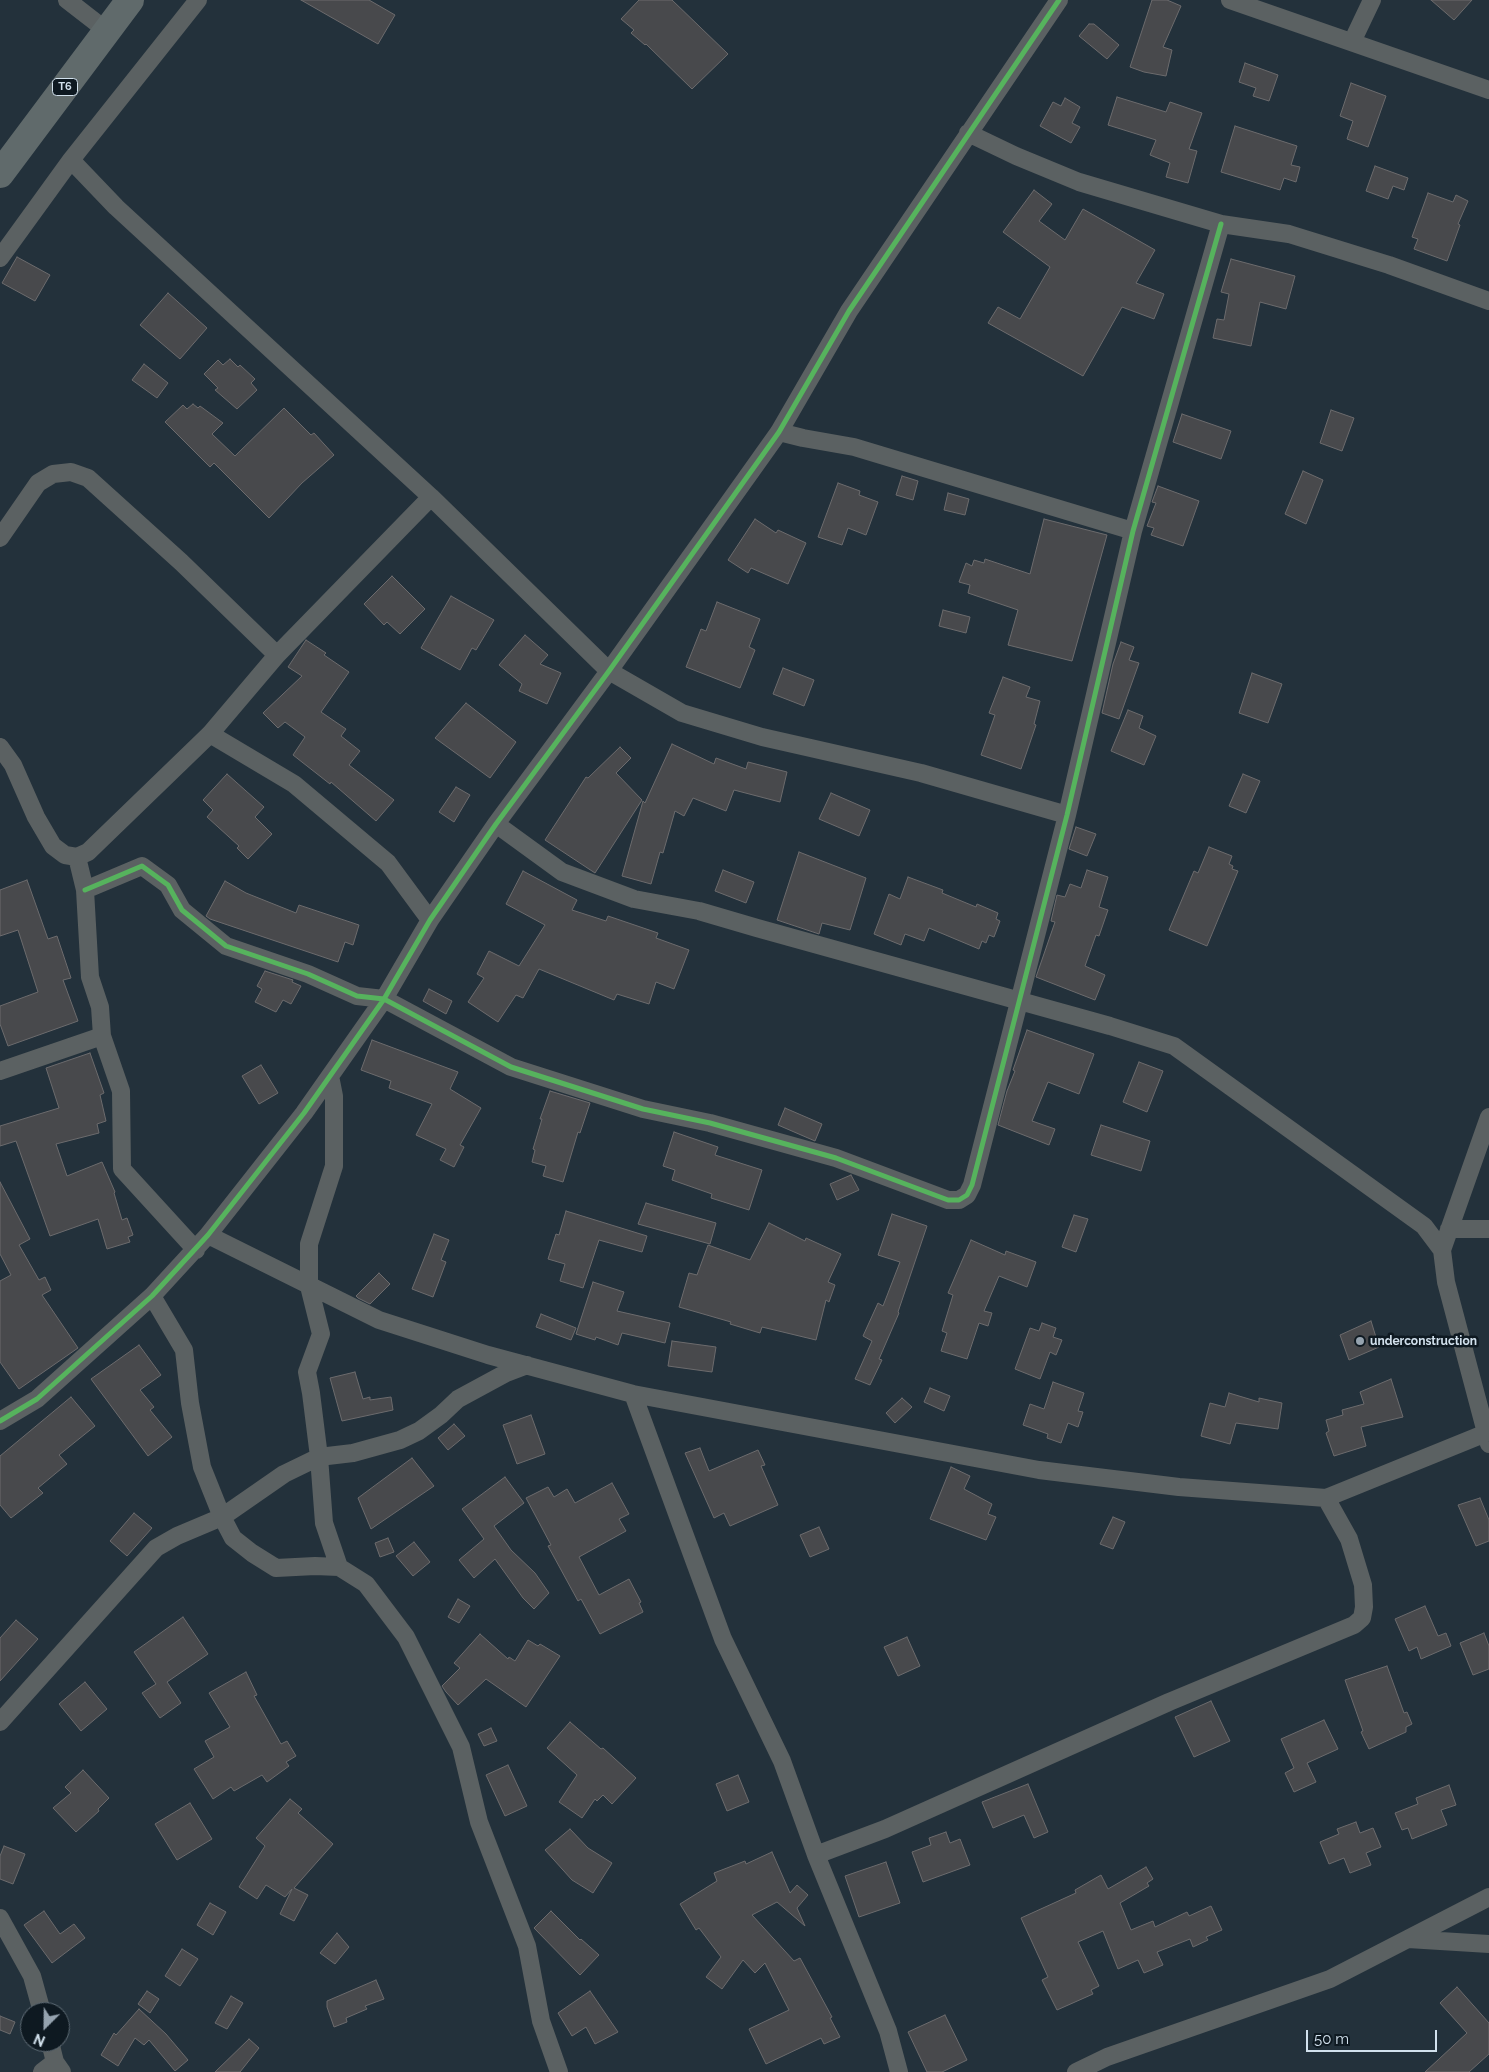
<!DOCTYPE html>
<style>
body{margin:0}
#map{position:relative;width:1489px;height:2072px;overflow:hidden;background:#23313b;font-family:Raleway,sans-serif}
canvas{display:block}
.north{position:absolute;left:20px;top:2002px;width:50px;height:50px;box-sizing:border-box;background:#0e1921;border:1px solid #5c6973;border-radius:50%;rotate:203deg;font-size:14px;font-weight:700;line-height:20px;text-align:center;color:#d2e1ed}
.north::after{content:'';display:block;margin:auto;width:18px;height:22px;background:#95a3af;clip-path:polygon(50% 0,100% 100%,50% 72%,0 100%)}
.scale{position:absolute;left:1306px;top:2030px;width:131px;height:22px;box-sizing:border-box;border:2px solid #d2e1ed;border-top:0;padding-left:6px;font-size:15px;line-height:18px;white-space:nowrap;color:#d2e1ed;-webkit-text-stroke:4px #0e1921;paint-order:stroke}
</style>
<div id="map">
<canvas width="1489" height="2072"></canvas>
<div class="north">N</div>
<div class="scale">50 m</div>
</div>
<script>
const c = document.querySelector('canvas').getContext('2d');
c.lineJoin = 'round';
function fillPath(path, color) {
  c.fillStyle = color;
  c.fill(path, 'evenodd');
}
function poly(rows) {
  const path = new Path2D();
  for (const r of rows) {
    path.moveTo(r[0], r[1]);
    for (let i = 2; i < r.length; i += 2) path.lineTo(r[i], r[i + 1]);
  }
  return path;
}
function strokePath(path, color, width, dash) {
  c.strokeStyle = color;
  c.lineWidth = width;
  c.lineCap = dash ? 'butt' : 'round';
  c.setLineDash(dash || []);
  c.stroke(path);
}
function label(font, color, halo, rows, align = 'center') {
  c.font = font + ' Raleway,sans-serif';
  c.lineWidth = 5;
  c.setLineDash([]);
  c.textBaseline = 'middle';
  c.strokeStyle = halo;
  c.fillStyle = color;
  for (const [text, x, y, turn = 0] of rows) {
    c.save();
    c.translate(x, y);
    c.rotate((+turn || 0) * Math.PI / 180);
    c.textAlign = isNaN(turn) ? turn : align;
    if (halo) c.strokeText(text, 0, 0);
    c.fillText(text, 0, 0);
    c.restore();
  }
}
const building = poly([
 [301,0,369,0,395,15,378,44,301,0],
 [639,0,672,0,728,54,692,89,646,44,645,45,631,33,634,30,621,19,639,0],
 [1152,0,1167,0,1181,6,1163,47,1172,50,1166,76,1144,72,1130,67,1152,0],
 [1431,0,1472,0,1454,20,1431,0],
 [1089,24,1094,24,1119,45,1107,59,1079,36,1089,24],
 [1245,63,1278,75,1269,101,1253,96,1256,88,1239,82,1245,63],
 [1351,83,1386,96,1368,147,1347,139,1353,121,1340,116,1351,83],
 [1117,97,1166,112,1170,102,1202,113,1189,149,1197,151,1188,183,1166,177,1170,163,1150,155,1156,140,1108,125,1117,97],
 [1065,98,1080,107,1072,123,1080,127,1071,143,1040,126,1053,102,1061,106,1065,98],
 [1235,126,1297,146,1291,165,1300,167,1296,182,1284,178,1280,190,1221,172,1235,126],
 [1375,166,1408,178,1404,190,1393,186,1388,199,1366,191,1375,166],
 [1034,190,1052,204,1039,221,1065,240,1083,209,1155,250,1136,283,1164,294,1154,319,1122,307,1083,376,988,323,998,307,1020,319,1050,267,1003,232,1034,190],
 [1428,193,1453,202,1456,195,1468,201,1458,224,1460,225,1447,261,1414,249,1418,239,1412,237,1428,193],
 [17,257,50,275,35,301,2,283,17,257],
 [1231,259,1295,276,1286,309,1260,302,1251,346,1213,338,1217,319,1224,320,1229,294,1221,292,1231,259],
 [168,293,207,328,180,359,140,325,168,293],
 [230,359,238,367,240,365,255,379,251,383,257,390,237,409,215,390,218,388,204,374,218,360,223,365,230,359],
 [144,364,168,383,157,398,132,380,144,364],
 [193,404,198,408,200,406,223,423,212,434,235,456,284,408,311,435,314,433,334,455,302,483,269,518,214,463,210,467,165,422,183,405,187,409,193,404],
 [1331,410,1354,418,1342,451,1320,443,1331,410],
 [1182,414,1231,431,1221,459,1173,442,1182,414],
 [1303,471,1323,480,1306,524,1285,514,1303,471],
 [902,476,918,481,913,500,896,495,902,476],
 [838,483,860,491,859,495,878,502,866,535,848,528,842,545,818,537,838,483],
 [1158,486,1199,501,1183,546,1151,535,1154,528,1147,526,1156,503,1152,502,1158,486],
 [948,493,969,499,965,515,944,510,948,493],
 [755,519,776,533,778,530,806,543,788,584,751,568,748,573,728,560,755,519],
 [1044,519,1107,535,1072,661,1008,645,1018,610,968,593,970,585,959,582,966,563,972,566,974,560,984,563,985,559,1030,574,1044,519],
 [392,576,425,609,400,634,387,622,384,625,364,604,392,576],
 [451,596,494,620,476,650,472,648,460,670,421,648,451,596],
 [717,602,760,619,749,647,755,650,740,688,686,667,701,629,706,631,717,602],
 [943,610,970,617,966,633,939,626,943,610],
 [525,635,548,655,540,664,561,673,547,704,519,691,522,684,499,665,525,635],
 [306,640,326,653,324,655,349,672,321,712,346,729,341,736,360,751,349,765,394,800,376,821,331,782,330,784,293,755,305,737,285,722,278,728,263,713,302,676,288,667,306,640],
 [1121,642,1134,647,1129,660,1139,663,1119,719,1102,713,1113,664,1121,642],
 [783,668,814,680,804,706,773,694,783,668],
 [1252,673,1282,684,1268,723,1239,713,1252,673],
 [1003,677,1030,687,1026,697,1040,701,1034,724,1036,725,1021,769,981,755,995,715,989,713,1003,677],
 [466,703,516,742,490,778,435,738,466,703],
 [1128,710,1143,716,1139,728,1156,736,1144,765,1111,751,1128,710],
 [672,744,714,764,716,758,746,769,748,762,787,772,780,802,734,790,726,811,693,798,684,816,675,811,663,853,660,852,651,884,622,876,643,801,645,803,672,744],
 [620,747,631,758,616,773,642,800,595,873,545,840,586,777,588,778,620,747],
 [227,774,264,807,255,817,272,834,248,859,237,848,239,846,207,817,213,810,203,800,227,774],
 [1243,774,1260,781,1246,813,1229,806,1243,774],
 [456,787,470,795,454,822,439,812,456,787],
 [831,793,870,810,859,836,819,819,831,793],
 [1076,827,1096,834,1087,856,1069,849,1076,827],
 [1209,847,1232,856,1229,864,1233,866,1232,869,1238,871,1207,946,1169,930,1194,871,1198,873,1209,847],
 [799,852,866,878,850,930,822,923,819,934,777,920,799,852],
 [723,870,754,882,746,903,715,891,723,870],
 [1087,870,1108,877,1099,907,1108,910,1099,936,1096,935,1085,966,1105,975,1095,1000,1036,977,1055,922,1051,921,1057,895,1065,897,1070,884,1081,888,1087,870],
 [523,871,577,900,572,910,606,921,608,916,658,933,656,938,689,950,674,989,656,982,649,1004,617,994,614,1000,539,969,523,998,516,995,498,1022,468,1002,484,978,477,974,489,951,519,966,545,925,506,904,523,871],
 [908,877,943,890,942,893,976,907,977,904,998,913,996,919,1000,921,994,937,989,935,986,943,982,941,979,949,929,928,924,941,905,934,901,945,874,934,889,894,900,899,908,877],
 [27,880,48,939,57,936,71,978,63,980,78,1021,8,1046,0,1024,0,1006,38,992,18,930,0,936,0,890,27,880],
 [225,881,246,893,296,913,299,905,359,925,353,945,345,942,338,962,210,919,206,916,225,881],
 [265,971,293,980,292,982,301,986,291,1004,283,1000,276,1012,255,1002,262,989,257,986,265,971],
 [429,989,452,1001,446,1014,423,1001,429,989],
 [1027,1030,1094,1054,1079,1094,1048,1082,1032,1121,1055,1129,1049,1145,998,1125,1007,1091,1015,1071,1013,1070,1027,1030],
 [372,1040,458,1072,450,1089,481,1108,460,1145,464,1147,454,1167,440,1160,446,1149,416,1135,432,1104,389,1088,391,1081,361,1070,372,1040],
 [90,1053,104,1093,100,1095,106,1121,97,1124,99,1133,56,1144,67,1176,102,1162,115,1192,114,1193,122,1220,127,1218,133,1235,128,1237,130,1242,107,1249,98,1219,50,1236,16,1141,0,1146,0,1126,59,1108,46,1068,90,1053],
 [1139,1062,1163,1071,1147,1112,1123,1102,1139,1062],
 [261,1065,278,1093,259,1104,242,1076,261,1065],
 [550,1091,590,1103,580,1133,578,1132,563,1182,543,1176,546,1166,532,1162,535,1150,533,1149,542,1119,540,1119,550,1091],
 [785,1108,822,1124,815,1141,778,1125,785,1108],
 [1101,1125,1150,1141,1141,1171,1091,1155,1101,1125],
 [674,1132,718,1147,715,1155,762,1170,749,1210,711,1198,712,1194,672,1180,675,1170,663,1166,674,1132],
 [851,1175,859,1190,837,1200,830,1184,851,1175],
 [0,1182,30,1239,19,1245,39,1280,45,1277,51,1290,42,1295,78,1348,19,1389,0,1362,0,1281,11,1275,0,1254,0,1182],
 [646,1203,716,1223,710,1244,638,1224,646,1203],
 [566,1211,647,1236,642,1252,599,1240,583,1288,560,1281,565,1264,548,1259,556,1234,559,1235,566,1211],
 [892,1214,927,1226,898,1312,899,1313,879,1359,882,1360,870,1385,855,1379,872,1341,863,1336,878,1303,883,1306,900,1262,878,1255,892,1214],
 [1074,1215,1088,1219,1076,1252,1062,1247,1074,1215],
 [769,1223,805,1241,806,1238,841,1254,828,1282,835,1285,829,1302,826,1300,816,1340,762,1327,760,1333,730,1324,731,1322,679,1307,689,1273,697,1275,708,1245,750,1260,769,1223],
 [434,1234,449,1240,441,1260,446,1262,433,1297,412,1289,434,1234],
 [971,1240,1005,1255,1006,1251,1036,1262,1027,1287,999,1276,984,1311,992,1313,988,1326,979,1323,967,1359,941,1351,947,1333,942,1331,953,1295,948,1293,971,1240],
 [379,1273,390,1284,370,1304,358,1298,356,1296,379,1273],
 [593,1282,624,1292,617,1311,670,1323,665,1343,622,1333,618,1345,596,1337,595,1340,576,1334,593,1282],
 [541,1314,576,1328,571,1340,536,1327,541,1314],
 [1371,1321,1379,1347,1349,1360,1340,1335,1371,1321],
 [1042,1323,1056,1328,1053,1337,1062,1340,1056,1355,1050,1352,1040,1379,1015,1369,1030,1328,1039,1331,1042,1323],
 [672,1341,716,1347,712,1372,668,1366,672,1341],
 [139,1345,161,1375,140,1390,154,1407,150,1410,172,1437,148,1456,91,1379,139,1345],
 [355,1372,363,1399,370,1397,370,1400,391,1397,393,1410,342,1421,330,1378,355,1372],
 [1391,1379,1403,1417,1361,1427,1366,1446,1334,1456,1326,1433,1329,1431,1326,1420,1343,1415,1342,1410,1364,1404,1360,1392,1391,1379],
 [1053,1382,1084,1393,1078,1411,1083,1412,1078,1427,1068,1423,1061,1443,1047,1438,1048,1434,1023,1425,1030,1404,1044,1409,1053,1382],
 [930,1388,950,1396,944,1411,924,1402,930,1388],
 [1229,1393,1259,1402,1259,1398,1282,1403,1278,1429,1236,1423,1230,1444,1201,1436,1210,1403,1225,1407,1229,1393],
 [71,1397,95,1426,59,1455,67,1464,38,1488,43,1493,11,1518,0,1505,0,1456,71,1397],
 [902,1398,912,1407,895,1423,886,1413,902,1398],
 [531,1415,545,1454,517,1464,503,1425,531,1415],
 [454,1424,465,1436,448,1450,438,1438,454,1424],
 [700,1448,709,1471,758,1450,765,1465,761,1466,778,1505,730,1526,724,1513,714,1518,685,1453,700,1448],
 [412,1458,434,1486,371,1529,358,1498,412,1458],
 [951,1467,970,1476,964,1489,992,1504,988,1514,996,1517,986,1540,930,1519,951,1467],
 [505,1477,524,1503,494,1526,511,1550,535,1573,549,1593,534,1609,523,1598,495,1559,474,1578,459,1560,484,1539,462,1509,505,1477],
 [612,1483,629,1514,619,1519,626,1531,579,1557,599,1595,629,1579,641,1602,639,1603,643,1612,600,1634,581,1599,578,1601,548,1546,551,1545,526,1498,548,1487,554,1497,567,1489,575,1503,612,1483],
 [1480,1498,1489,1520,1489,1541,1476,1546,1458,1505,1480,1498],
 [134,1513,152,1528,127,1556,110,1541,134,1513],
 [1113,1517,1125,1522,1113,1549,1100,1544,1113,1517],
 [819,1527,829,1549,810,1557,800,1535,819,1527],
 [388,1538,394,1552,380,1557,375,1543,388,1538],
 [414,1542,430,1562,413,1576,396,1556,414,1542],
 [458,1599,470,1606,459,1623,448,1617,458,1599],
 [1425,1606,1438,1636,1446,1633,1451,1646,1421,1659,1417,1647,1409,1651,1395,1619,1425,1606],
 [183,1617,208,1654,167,1682,181,1703,160,1718,142,1693,156,1684,134,1652,183,1617],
 [16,1620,38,1639,0,1681,0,1638,16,1620],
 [1484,1633,1489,1646,1489,1669,1473,1675,1460,1643,1484,1633],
 [480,1634,508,1659,509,1657,515,1661,528,1640,538,1646,540,1644,560,1656,526,1707,486,1679,458,1705,446,1692,442,1686,460,1668,454,1663,480,1634],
 [907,1637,920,1666,898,1676,884,1647,907,1637],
 [1387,1666,1404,1713,1407,1712,1412,1724,1406,1727,1406,1732,1369,1749,1361,1732,1363,1731,1345,1680,1387,1666],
 [246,1672,257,1695,254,1696,281,1744,287,1741,296,1756,286,1762,289,1766,267,1782,262,1775,234,1791,231,1787,213,1799,194,1769,214,1757,205,1741,230,1727,209,1693,246,1672],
 [85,1682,107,1709,81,1731,59,1704,85,1682],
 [1211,1701,1230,1741,1194,1757,1175,1717,1211,1701],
 [1324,1720,1338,1749,1307,1763,1316,1782,1294,1792,1285,1773,1294,1768,1281,1739,1324,1720],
 [570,1722,601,1749,603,1748,636,1778,612,1804,603,1795,597,1801,595,1799,582,1818,559,1802,577,1775,547,1748,570,1722],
 [491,1728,497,1741,484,1746,478,1734,491,1728],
 [508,1765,527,1806,505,1816,486,1775,508,1765],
 [83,1770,109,1798,98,1809,99,1811,76,1832,53,1808,71,1793,65,1787,83,1770],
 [738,1775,749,1802,727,1811,716,1784,738,1775],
 [1028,1784,1048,1832,1034,1838,1024,1815,993,1828,982,1802,1028,1784],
 [1449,1785,1456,1805,1441,1810,1447,1825,1412,1839,1408,1828,1402,1830,1395,1813,1418,1804,1416,1798,1449,1785],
 [290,1799,302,1809,298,1813,333,1844,294,1888,308,1895,294,1921,280,1914,292,1889,285,1897,266,1885,257,1899,239,1887,265,1846,256,1838,290,1799],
 [190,1803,212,1839,177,1860,155,1824,190,1803],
 [1356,1822,1360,1833,1373,1828,1381,1847,1366,1853,1371,1865,1350,1873,1344,1858,1329,1864,1320,1842,1339,1834,1337,1829,1356,1822],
 [570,1829,588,1848,612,1863,593,1893,572,1880,545,1850,570,1829],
 [946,1832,950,1843,960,1839,970,1865,923,1882,912,1852,931,1845,929,1838,946,1832],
 [4,1846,25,1854,13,1884,0,1879,0,1856,4,1846],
 [772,1852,790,1893,797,1885,808,1895,797,1908,805,1926,777,1902,752,1915,794,1961,800,1958,832,2017,830,2018,840,2037,824,2044,821,2038,766,2064,749,2029,789,2010,765,1963,755,1973,743,1960,722,1989,706,1977,721,1957,699,1928,696,1930,680,1904,717,1881,714,1873,745,1861,746,1864,772,1852],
 [886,1862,900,1903,859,1917,845,1876,886,1862],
 [1146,1867,1153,1879,1147,1883,1149,1886,1120,1903,1131,1930,1153,1921,1155,1927,1187,1912,1189,1916,1211,1906,1222,1930,1206,1937,1208,1940,1193,1947,1190,1939,1157,1952,1163,1965,1144,1973,1138,1960,1118,1969,1103,1931,1078,1942,1099,1986,1091,1990,1093,1994,1057,2010,1042,1980,1048,1977,1021,1918,1076,1893,1075,1890,1101,1875,1108,1889,1146,1867],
 [210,1903,226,1912,213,1935,197,1925,210,1903],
 [44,1911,60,1934,74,1924,85,1938,52,1963,24,1925,44,1911],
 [551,1911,580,1940,581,1939,599,1955,580,1975,534,1928,551,1911],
 [337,1933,349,1947,335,1964,320,1953,337,1933],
 [182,1949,198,1959,180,1986,165,1976,182,1949],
 [376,1980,384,1999,365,2006,367,2009,346,2018,347,2022,334,2027,327,2007,327,2001,376,1980],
 [1457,1987,1489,2023,1489,2054,1469,2072,1425,2072,1467,2033,1440,2003,1457,1987],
 [147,1991,159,1999,150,2013,138,2004,147,1991],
 [590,1991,618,2032,595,2044,586,2027,572,2036,558,2013,590,1991],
 [231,1996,243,2003,227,2029,215,2023,231,1996],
 [139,2009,166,2034,188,2060,175,2071,149,2040,144,2045,135,2038,118,2066,101,2055,114,2033,116,2035,139,2009],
 [945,2015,967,2060,942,2072,927,2072,908,2032,945,2015],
 [0,2016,15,2022,10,2034,0,2030,0,2016],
 [249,2039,259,2048,240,2072,215,2072,249,2039]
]);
fillPath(building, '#48494c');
strokePath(building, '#6c6b6d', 1);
strokePath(poly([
 [67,0,107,31],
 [1230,0,1489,90],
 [1352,42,1372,0],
 [968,133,1016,156,1079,182,1221,224,1289,234,1389,265,1489,301],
 [71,160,116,207,431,497,609,671,682,713,762,737,921,773,1067,815],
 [0,258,71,160,198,0],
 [779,432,803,438,854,447,1133,531],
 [0,538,38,483,53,474,71,472,88,478,181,562,277,655],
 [210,734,294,784,388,863,430,920],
 [0,747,13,765,36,817,53,846,65,855,77,857,88,852,210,734,277,655,431,497],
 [496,824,562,872,634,899,699,911,757,928,1110,1026,1174,1046,1424,1226,1442,1250,1446,1282,1489,1444],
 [77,857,85,890,90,977,100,1007,102,1036,121,1091,122,1169,196,1250],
 [85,890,142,866,168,885,182,910,226,946,308,974,357,996,384,999,511,1067,643,1109,710,1123,836,1158,948,1200,959,1200,967,1195,972,1185,1067,815,1133,531,1221,224],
 [0,1071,102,1036],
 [330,1076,334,1096,334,1166,309,1244,309,1286,321,1334,307,1372,311,1393,319,1457,324,1523,339,1567],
 [1449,1229,1489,1229],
 [208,1235,379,1320,488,1355,633,1394,1039,1470,1179,1487,1326,1498,1486,1433],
 [1442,1250,1489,1117],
 [152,1296,184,1350,190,1403,202,1467,222,1517,233,1538,252,1553,276,1568,315,1566,339,1567,366,1584,406,1637,461,1747,479,1822,527,1946,541,2021,559,2072],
 [633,1394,723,1639,782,1761,816,1855,888,2031,899,2072],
 [0,1421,37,1399,152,1296,208,1235,304,1113,384,999,430,920,496,824,609,671,779,432,849,311,1059,0],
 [0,1722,156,1548,177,1536,222,1517,284,1474,319,1457,353,1453,400,1440,419,1431,441,1415,458,1399,506,1373,527,1365],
 [816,1855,885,1829,1169,1702,1354,1625,1362,1618,1364,1607,1363,1585,1349,1539,1326,1498],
 [0,1918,32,1976,42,2012],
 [1408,1939,1489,1944],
 [50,2042,55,2062,62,2072],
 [42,2072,55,2062],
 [1076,2072,1107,2057,1330,1979,1489,1897]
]), '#5b6162', 18);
strokePath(poly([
 [0,174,130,0]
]), '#606a6b', 28);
strokePath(poly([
 [85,890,142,866,168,885,182,910,226,946,308,974,357,996,384,999,511,1067,643,1109,710,1123,836,1158,948,1200,959,1200,967,1195,972,1185,1067,815,1133,531,1221,224],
 [0,1421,37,1399,152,1296,208,1235,304,1113,384,999,430,920,496,824,609,671,779,432,849,311,1059,0]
]), '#56b35d', 5);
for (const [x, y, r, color] of [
 [1360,1341,5,"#95a3af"]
]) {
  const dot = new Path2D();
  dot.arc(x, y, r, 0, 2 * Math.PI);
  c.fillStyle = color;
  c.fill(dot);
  strokePath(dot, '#0e1921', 2);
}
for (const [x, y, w] of [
 [65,87,25]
]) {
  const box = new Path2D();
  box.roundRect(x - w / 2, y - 8.5, w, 17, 4);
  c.fillStyle = '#0e1921';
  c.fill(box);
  strokePath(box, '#d2e1ed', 1);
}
label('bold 11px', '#d2e1ed', null, [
 ["T6",65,87]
]);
label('bold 12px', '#d2e1ed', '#0e1921', [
 ["underconstruction",1370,1341]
], 'left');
</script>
